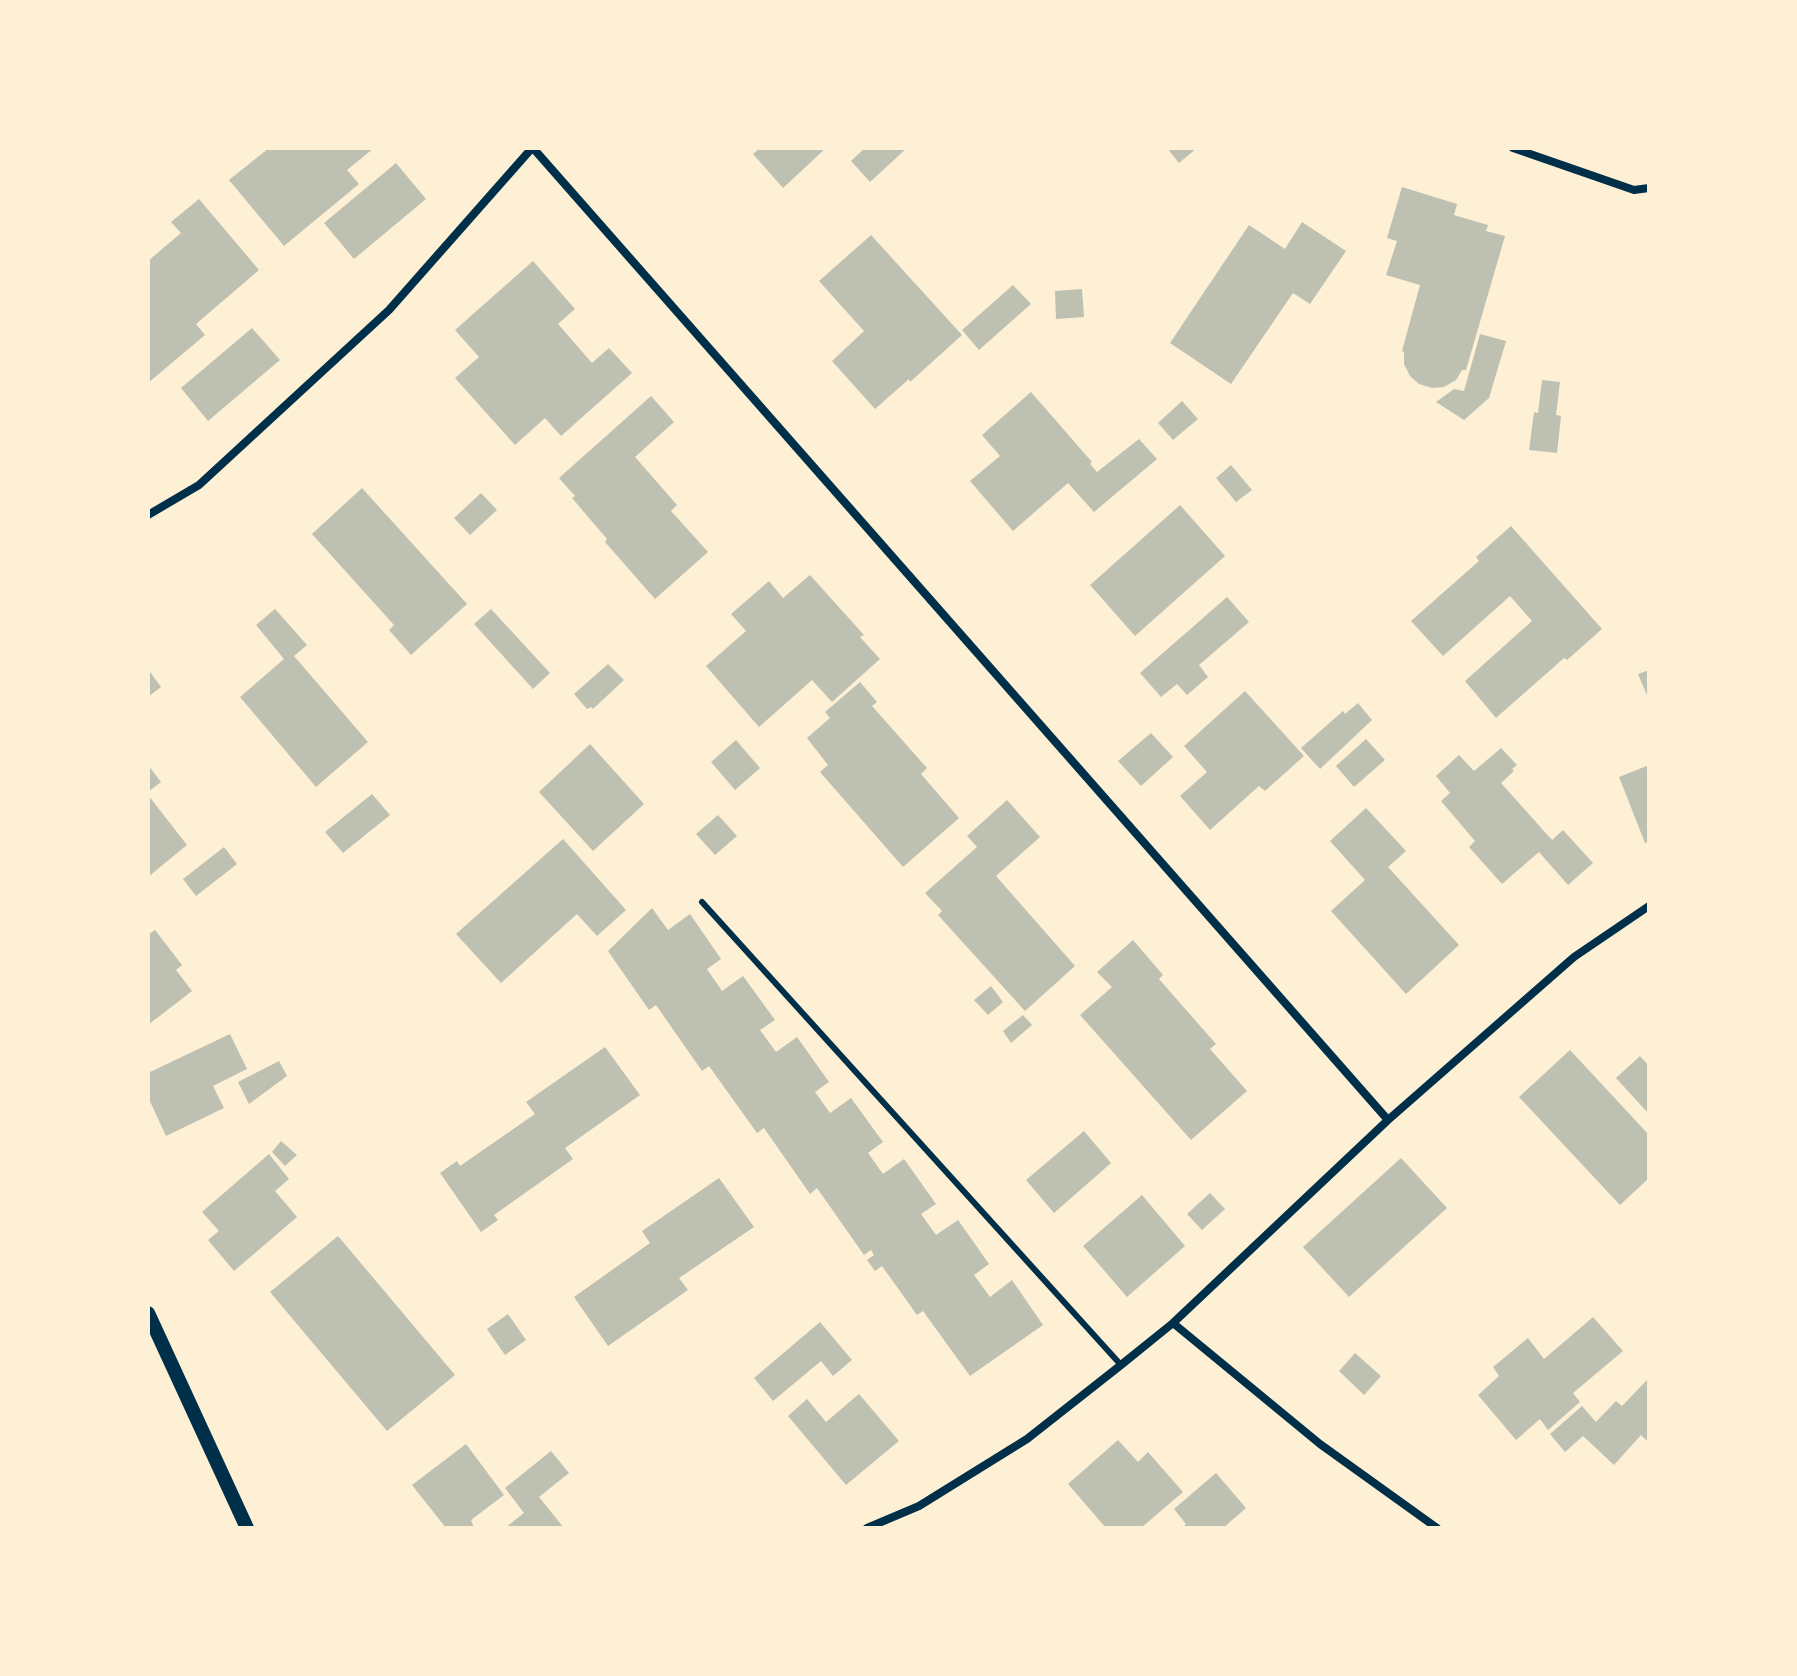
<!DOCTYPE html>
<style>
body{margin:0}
#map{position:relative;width:1797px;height:1676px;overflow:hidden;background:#fdf0d5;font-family:Karla,sans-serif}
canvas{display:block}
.frame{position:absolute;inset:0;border:150px solid #fdf0d5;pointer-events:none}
</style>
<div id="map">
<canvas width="1797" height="1676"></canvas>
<div class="frame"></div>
</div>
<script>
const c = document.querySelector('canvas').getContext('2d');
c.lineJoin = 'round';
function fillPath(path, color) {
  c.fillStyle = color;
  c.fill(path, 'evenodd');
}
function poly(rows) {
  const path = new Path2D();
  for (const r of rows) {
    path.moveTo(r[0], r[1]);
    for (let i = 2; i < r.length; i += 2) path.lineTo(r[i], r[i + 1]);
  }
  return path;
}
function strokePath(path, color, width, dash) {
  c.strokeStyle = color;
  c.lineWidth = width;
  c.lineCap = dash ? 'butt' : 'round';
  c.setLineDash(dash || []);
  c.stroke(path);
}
fillPath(poly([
 [269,148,374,148,347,170,359,184,284,246,229,180],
 [760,148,826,148,783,188,753,154],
 [865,148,907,148,870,182,851,161],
 [1167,148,1197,148,1179,163],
 [396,163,426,199,354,259,324,223],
 [1402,187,1457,204,1454,215,1488,225,1486,231,1505,236,1466,370,1462,370,1456,380,1444,387,1432,388,1419,384,1410,376,1404,364,1404,352,1402,351,1420,285,1386,275,1397,241,1387,238],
 [199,199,259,270,196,324,205,335,148,383,148,261,181,233,171,222],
 [1302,222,1346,251,1310,304,1293,293,1231,384,1170,343,1249,225,1285,249],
 [871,235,962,335,910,382,909,379,875,409,832,361,864,331,819,281],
 [533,261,575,309,558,324,592,363,609,348,632,373,561,436,545,418,515,445,455,378,479,357,455,330],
 [1013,285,1031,304,979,350,962,330],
 [1082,289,1084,317,1056,319,1055,291],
 [252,328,280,360,208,421,181,388],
 [1480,334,1506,341,1489,398,1464,420,1436,402,1454,389,1464,391],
 [1542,380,1560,382,1556,415,1561,416,1557,453,1529,450,1534,412,1538,413],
 [1031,392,1092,462,1090,464,1097,472,1139,439,1157,459,1094,512,1068,483,1013,531,970,481,1000,456,982,435],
 [651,396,674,422,635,457,677,505,671,511,708,552,655,599,605,542,607,539,572,498,575,496,559,478],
 [1182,401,1198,419,1173,440,1158,423],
 [1231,465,1252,490,1236,502,1216,478],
 [362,488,467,604,411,655,389,630,394,625,312,534],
 [481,493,497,510,470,535,454,518],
 [1180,505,1225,556,1135,636,1090,585],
 [1511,526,1602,629,1567,660,1564,658,1496,718,1465,681,1532,621,1510,596,1443,656,1411,621,1479,561,1476,557],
 [810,575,864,635,860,637,880,659,832,702,812,680,759,727,706,666,746,631,731,614,769,581,783,598],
 [1227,597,1249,622,1199,665,1208,677,1187,695,1177,684,1161,697,1140,673],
 [275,609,307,645,294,656,368,742,316,787,240,697,284,659,256,625],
 [491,609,550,673,533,689,474,624],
 [608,664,624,680,593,709,591,707,587,709,574,694],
 [148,669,161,687,148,697],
 [1649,670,1649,700,1638,674],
 [860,682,877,702,872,706,927,768,921,774,959,818,903,867,820,772,828,765,807,738,830,718,825,712],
 [1245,691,1304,756,1265,791,1259,786,1210,830,1180,796,1207,772,1184,746],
 [1358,703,1372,720,1320,769,1301,748,1343,711,1345,714],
 [1151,733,1173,757,1141,786,1118,761],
 [1366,739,1385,760,1354,787,1336,766],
 [736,740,760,768,735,790,711,762],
 [590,744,644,804,593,851,539,792],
 [1501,748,1517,765,1512,769,1514,771,1501,783,1552,840,1563,830,1593,863,1568,885,1539,852,1502,884,1469,847,1475,841,1441,801,1450,793,1436,776,1459,755,1474,771],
 [148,765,161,782,148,792],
 [1649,765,1649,842,1645,843,1619,777],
 [372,794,390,815,343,853,325,832],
 [148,795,187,845,148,877],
 [1007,800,1040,837,996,876,1075,966,1025,1011,938,915,942,911,925,893,977,847,967,836],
 [1366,808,1406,851,1388,867,1459,945,1406,994,1331,911,1365,880,1330,841],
 [718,815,737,836,715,855,696,834],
 [563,839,626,910,597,936,577,914,501,983,456,934],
 [224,847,237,864,196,896,183,879],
 [652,908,668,930,690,914,721,959,707,969,722,991,743,976,775,1020,760,1030,776,1052,797,1037,829,1082,815,1092,830,1113,851,1098,883,1142,868,1153,883,1174,904,1159,936,1204,921,1214,936,1235,958,1220,989,1264,974,1275,990,1297,1012,1280,1043,1325,970,1376,923,1311,917,1315,882,1266,875,1271,867,1260,874,1255,871,1250,864,1255,817,1188,810,1194,764,1128,757,1133,709,1066,702,1071,656,1005,649,1010,608,951],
 [155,930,182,965,176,970,192,991,148,1025,148,935],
 [1133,940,1163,975,1159,979,1216,1044,1210,1049,1247,1091,1191,1140,1080,1015,1112,987,1097,972],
 [991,986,1003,1002,988,1015,974,1000],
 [1023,1015,1032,1025,1011,1043,1003,1031],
 [230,1034,247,1069,213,1086,224,1108,166,1136,148,1097,148,1073],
 [605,1047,640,1095,565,1148,573,1159,494,1215,498,1220,481,1232,440,1173,457,1161,460,1166,535,1114,526,1102],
 [1570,1050,1649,1135,1649,1178,1620,1205,1519,1097],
 [1640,1056,1649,1066,1649,1114,1616,1078],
 [279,1061,287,1076,249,1104,238,1082],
 [1084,1131,1111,1163,1054,1213,1026,1180],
 [281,1141,297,1155,285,1166,272,1152],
 [269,1154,289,1179,275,1191,297,1217,234,1271,208,1240,219,1231,202,1212],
 [1401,1158,1447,1208,1349,1297,1303,1247],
 [719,1178,754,1227,679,1278,688,1290,608,1346,574,1297,650,1243,642,1231],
 [1210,1193,1225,1209,1202,1230,1187,1214],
 [1142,1195,1185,1246,1127,1297,1083,1246],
 [338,1236,455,1375,387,1431,270,1292],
 [508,1314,526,1340,505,1355,487,1329],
 [1593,1317,1623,1351,1573,1393,1580,1402,1548,1430,1540,1419,1516,1440,1478,1395,1499,1376,1493,1367,1528,1338,1544,1359],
 [820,1322,852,1360,833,1376,821,1361,773,1401,754,1378],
 [1355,1353,1381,1376,1364,1395,1339,1371],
 [1649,1378,1649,1443,1641,1435,1614,1465,1583,1436,1565,1452,1550,1434,1582,1406,1596,1422,1616,1401,1622,1406],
 [859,1394,899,1441,846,1485,788,1416,807,1399,826,1422],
 [1118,1440,1138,1462,1148,1452,1183,1492,1141,1528,1106,1528,1068,1484],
 [466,1444,504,1495,471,1520,474,1528,446,1528,412,1485],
 [551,1451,569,1473,539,1497,564,1528,505,1528,524,1513,505,1488],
 [1216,1473,1246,1508,1223,1528,1182,1528,1186,1524,1174,1509]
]), '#bec0b2');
strokePath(poly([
 [702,902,1121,1365]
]), '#003049', 6);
strokePath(poly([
 [533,148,1388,1120],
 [1513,148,1634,190,1649,188],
 [148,515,199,485,389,310,532,148],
 [1173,1323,1320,1444,1437,1528],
 [867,1528,919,1506,1027,1439,1121,1365,1173,1323,1388,1120,1574,957,1649,906]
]), '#003049', 8);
strokePath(poly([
 [148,1313,247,1528]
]), '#003049', 14);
</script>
